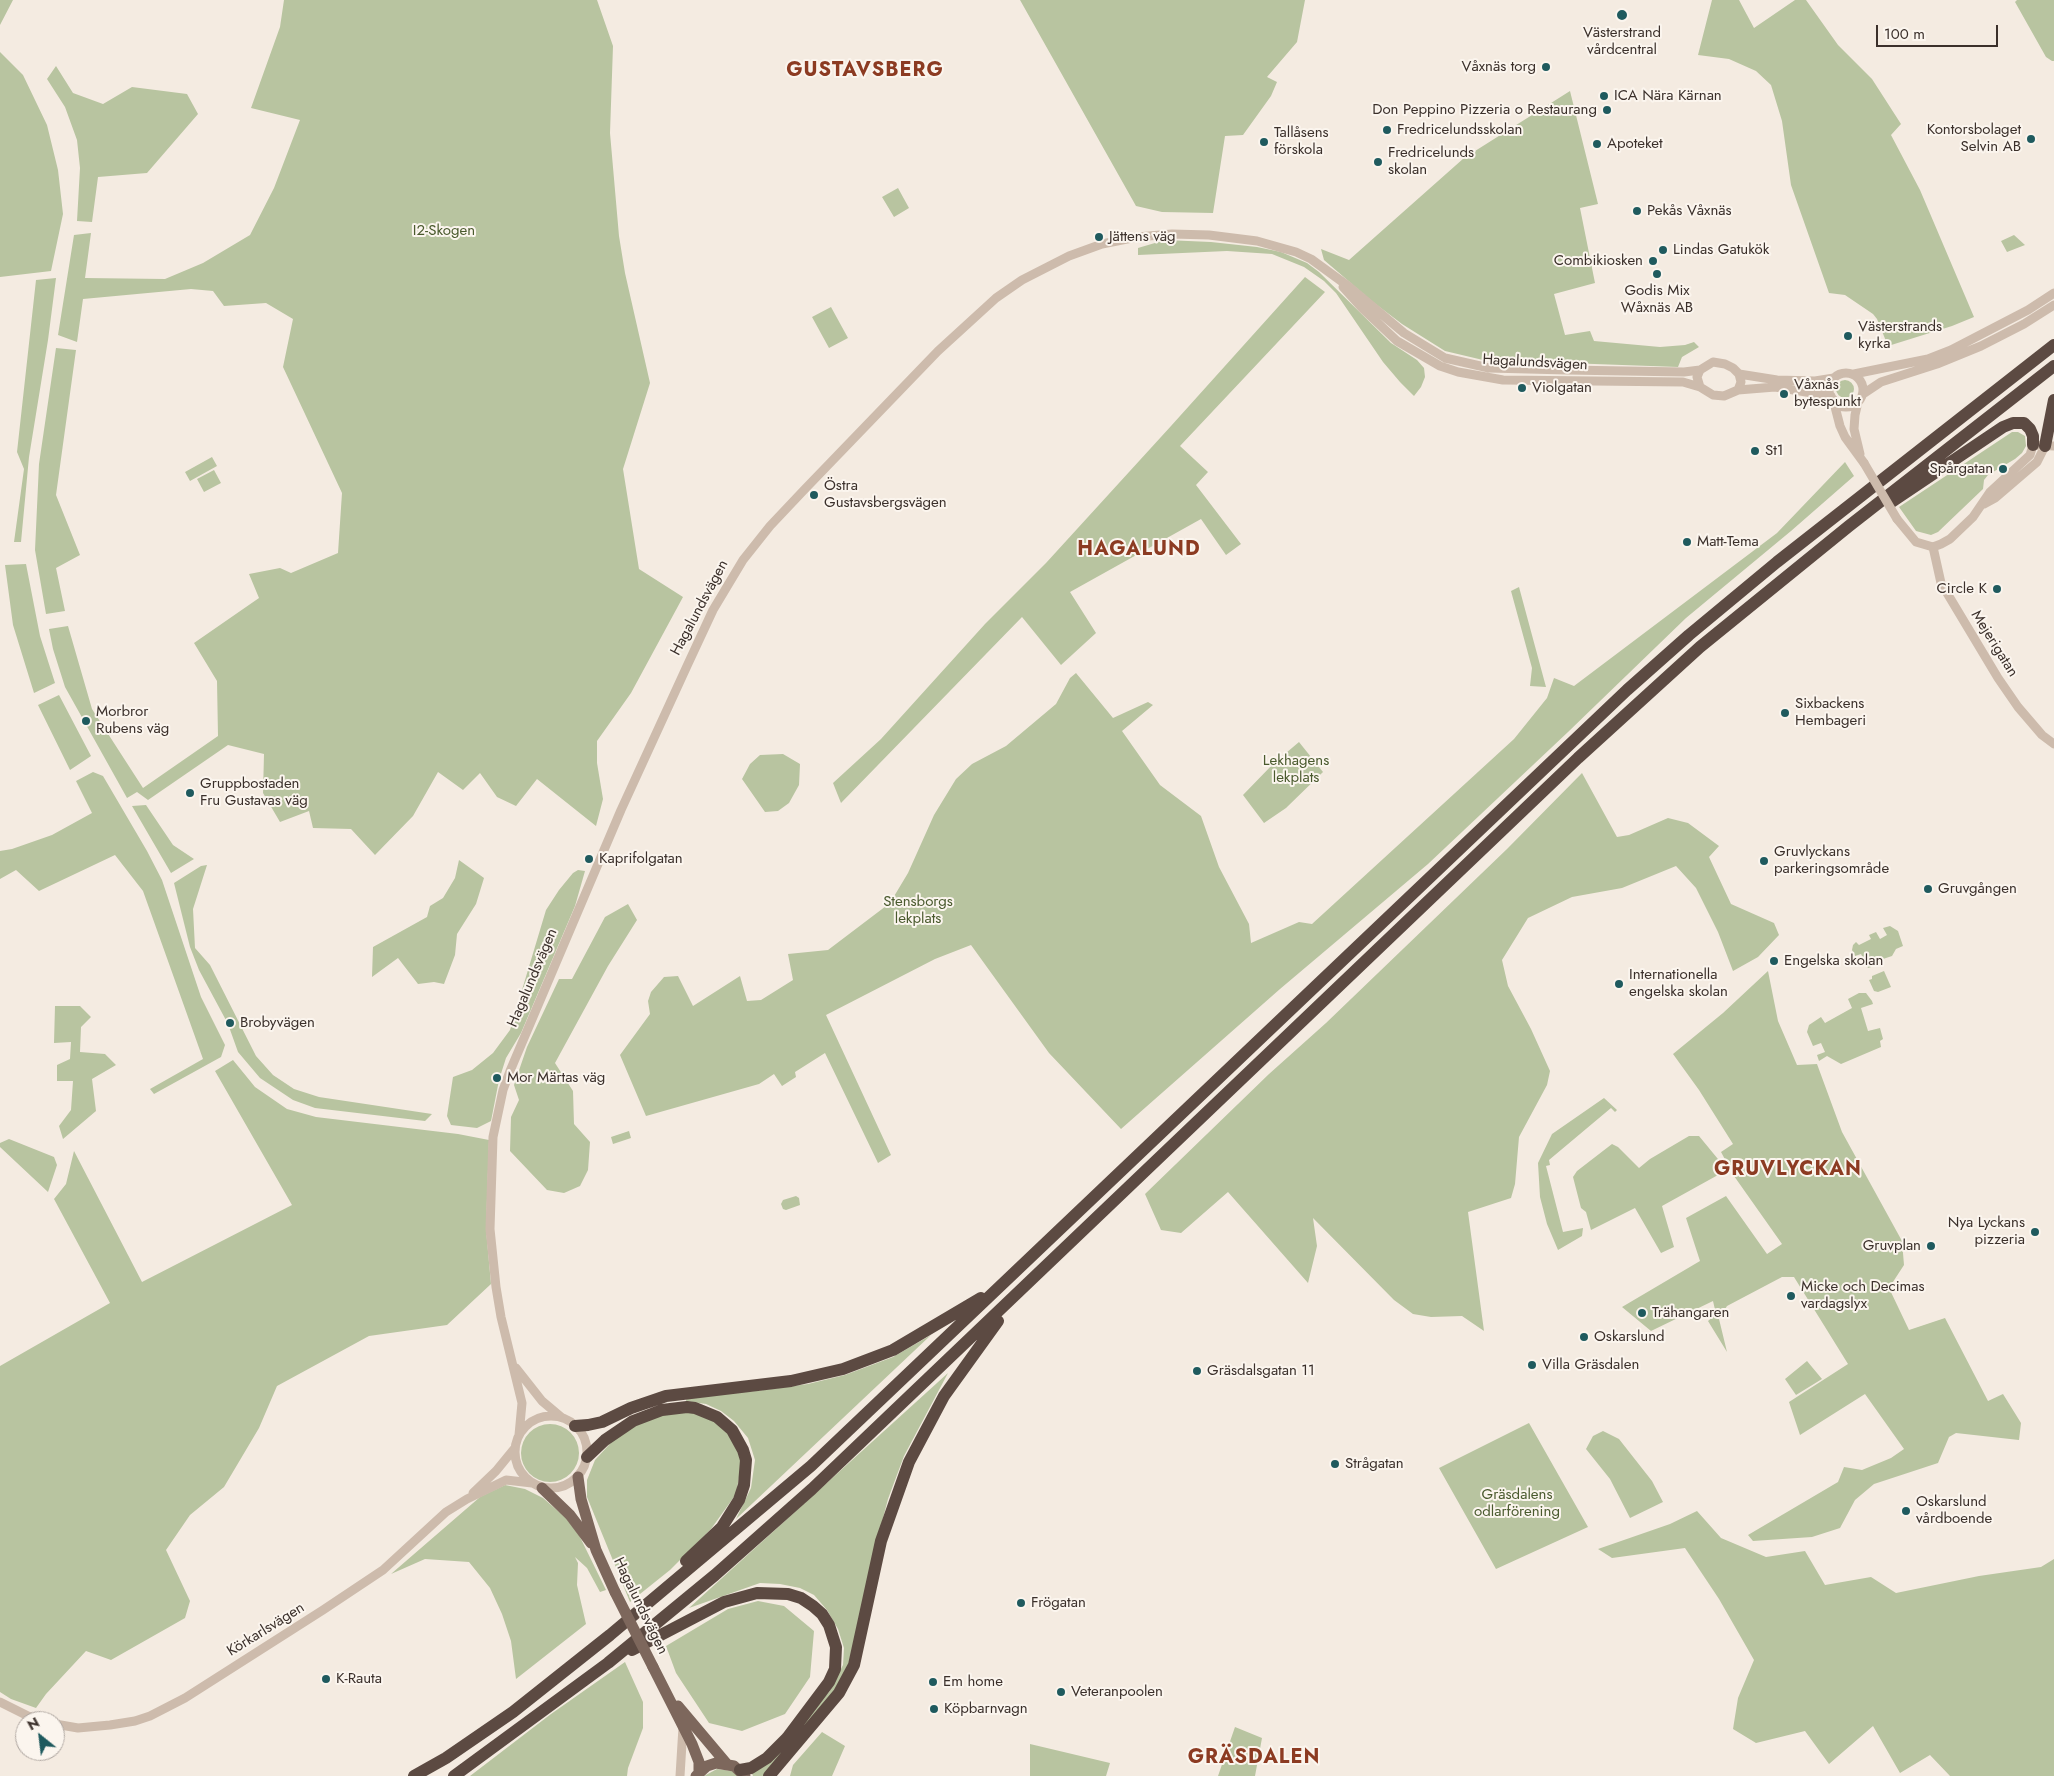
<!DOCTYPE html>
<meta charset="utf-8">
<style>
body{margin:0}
#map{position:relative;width:2054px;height:1776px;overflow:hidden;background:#f4ebe1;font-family:Jost,sans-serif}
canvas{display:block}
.north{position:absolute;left:15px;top:1711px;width:50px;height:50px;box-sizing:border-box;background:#fbf5ee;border:1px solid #aea6a0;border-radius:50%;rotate:331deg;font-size:14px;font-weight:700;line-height:20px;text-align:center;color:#3b302b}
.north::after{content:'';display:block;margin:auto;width:18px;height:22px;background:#1f5a5e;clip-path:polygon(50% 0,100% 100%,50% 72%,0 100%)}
.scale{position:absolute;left:1876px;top:25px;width:122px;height:22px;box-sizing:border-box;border:2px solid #3b302b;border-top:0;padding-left:6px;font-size:15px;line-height:18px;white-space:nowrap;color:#3b302b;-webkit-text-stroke:4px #fbf5ee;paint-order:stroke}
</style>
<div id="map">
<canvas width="2054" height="1776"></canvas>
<div class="north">N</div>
<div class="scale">100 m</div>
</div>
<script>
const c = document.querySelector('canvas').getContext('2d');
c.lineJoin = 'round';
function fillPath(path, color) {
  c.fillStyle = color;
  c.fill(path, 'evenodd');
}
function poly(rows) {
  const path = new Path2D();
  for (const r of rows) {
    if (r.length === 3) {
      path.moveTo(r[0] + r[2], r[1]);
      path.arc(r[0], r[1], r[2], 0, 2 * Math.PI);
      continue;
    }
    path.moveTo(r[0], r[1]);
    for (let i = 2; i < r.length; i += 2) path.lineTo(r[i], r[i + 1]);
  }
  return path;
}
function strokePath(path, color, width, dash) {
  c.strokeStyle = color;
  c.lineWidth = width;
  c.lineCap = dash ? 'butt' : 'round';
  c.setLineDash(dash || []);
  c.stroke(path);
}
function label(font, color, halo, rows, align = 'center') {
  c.font = font + ' Jost,sans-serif';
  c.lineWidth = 4;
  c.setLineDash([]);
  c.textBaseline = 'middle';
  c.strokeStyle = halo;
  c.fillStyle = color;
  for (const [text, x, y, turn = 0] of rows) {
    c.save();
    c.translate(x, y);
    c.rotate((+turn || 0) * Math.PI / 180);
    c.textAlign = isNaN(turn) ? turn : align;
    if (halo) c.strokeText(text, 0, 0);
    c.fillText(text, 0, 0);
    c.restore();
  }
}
fillPath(poly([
 [0,0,13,0,0,25],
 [284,0,597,0,613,46,610,133,619,236,625,273,650,383,623,469,639,569,683,597,631,693,597,741,597,763,603,799,596,826,537,779,516,806,497,797,480,773,463,790,438,772,413,816,375,855,351,829,313,828,309,811,280,822,263,793,264,754,228,745,148,800,137,792,127,798,65,687,53,649,49,629,68,626,92,709,143,788,218,736,217,681,194,643,259,598,249,574,280,568,291,573,338,553,342,493,283,367,293,319,266,303,224,306,213,291,191,289,83,299,77,342,58,335,74,235,91,233,85,278,165,279,203,263,250,235,274,188,300,120,251,108,280,27],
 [1020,0,1305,0,1297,42,1267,77,1277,82,1271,96,1243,135,1225,136,1213,213,1162,212,1136,206],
 [1712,0,1739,0,1754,28,1795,0,1806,0,1838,45,1872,79,1901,124,1891,135,1920,190,1974,317,1952,326,1888,346,1877,319,1873,314,1845,295,1829,293,1791,185,1782,121,1771,85,1756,71,1729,59,1698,55],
 [2017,0,2054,0,2054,61,2052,61,2046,57,2015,2],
 [0,52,23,75,47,125,58,170,63,214,51,271,0,277],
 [56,66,73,93,103,104,132,87,187,94,198,114,147,173,98,177,92,222,77,221,80,168,77,140,65,107,47,79],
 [1570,91,1598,204,1580,208,1595,283,1554,294,1565,335,1590,331,1594,341,1660,347,1685,345,1694,342,1699,347,1682,357,1678,367,1483,360,1445,351,1402,324,1373,302,1324,260,1321,249,1349,260,1464,158],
 [898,188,909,208,894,217,882,197],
 [2014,235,2025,245,2007,252,2001,241],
 [1165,240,1211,242,1257,247,1281,252,1307,263,1319,272,1391,343,1417,360,1424,368,1425,377,1421,387,1414,396,1400,382,1383,362,1336,293,1324,281,1304,267,1272,254,1227,251,1138,255,1138,248],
 [1305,277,1325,292,1180,446,1208,472,1196,485,1241,544,1226,555,1201,519,1070,592,1096,633,1061,665,1022,617,841,803,833,783,881,739,985,624,1046,563,1171,426],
 [56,278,48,340,29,457,21,542,14,542,24,469,17,452,36,280],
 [831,307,848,338,829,348,812,317],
 [56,348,76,350,56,495,80,555,56,568,65,611,46,614,35,550,39,464],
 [1845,389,9],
 [2012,432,2018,432,2025,436,2026,446,2022,453,2015,459,1988,475,1984,480,1983,489,1938,532,1931,535,1916,531,1899,507],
 [212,457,217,466,190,481,185,472],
 [1845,462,1854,476,1791,531,1686,618,1568,732,1428,864,1280,989,1121,1129,1049,1053,971,945,935,959,826,1015,891,1155,878,1163,825,1053,795,1072,796,1077,782,1086,774,1074,759,1084,646,1116,620,1055,650,1014,648,1001,651,992,664,977,678,976,693,1006,740,976,747,1001,761,1000,793,980,788,954,828,950,890,903,908,873,934,815,956,779,972,764,1006,746,1056,704,1070,678,1076,673,1113,718,1148,702,1153,705,1122,731,1160,785,1201,816,1219,867,1249,924,1251,943,1299,922,1312,924,1514,739,1547,698,1554,678,1574,686,1777,533],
 [214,470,221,483,204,492,197,479],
 [26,564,40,636,55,683,34,693,13,625,5,565],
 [1519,587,1546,687,1530,686,1532,668,1511,591],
 [59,695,91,756,70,770,38,705],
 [1299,742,1323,772,1286,808,1264,823,1243,795,1273,764],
 [783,754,800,764,799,785,789,803,778,811,765,812,742,779,750,764,760,755],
 [93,772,103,776,147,851,162,880,201,997,225,1045,221,1057,154,1094,150,1089,203,1059,143,891,115,855,39,891,16,870,0,879,0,851,12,849,52,835,92,813,76,781],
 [1582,773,1617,837,1629,835,1668,818,1688,823,1719,846,1709,857,1731,904,1774,923,1779,935,1758,957,1733,971,1718,932,1696,888,1676,866,1622,888,1572,897,1528,918,1502,960,1508,986,1531,1029,1550,1071,1547,1085,1519,1137,1515,1184,1511,1198,1468,1212,1484,1331,1462,1316,1431,1317,1413,1314,1394,1300,1313,1218,1317,1246,1308,1283,1228,1192,1181,1233,1161,1230,1145,1194,1269,1074,1326,1023,1507,849],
 [146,805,173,845,194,859,171,873,132,806],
 [459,860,484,878,476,904,457,934,455,955,444,984,434,982,418,984,398,958,372,977,373,947,427,917,430,906,443,898,455,878],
 [207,865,193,909,195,948,210,965,256,1056,273,1075,294,1089,319,1097,432,1114,425,1121,315,1108,293,1100,260,1078,238,1052,228,1024,199,970,190,947,174,883,201,866],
 [578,870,585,871,575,906,521,1033,506,1058,499,1080,491,1121,477,1128,451,1125,447,1116,453,1077,472,1070,493,1053,510,1030,546,910,559,890,573,873],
 [628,904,637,920,608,966,555,1063,573,1091,574,1124,590,1142,588,1170,580,1186,564,1193,547,1190,510,1151,511,1117,519,1100,514,1085,527,1047,559,979,572,979,605,917],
 [1890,926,1898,931,1903,946,1896,949,1892,956,1877,961,1878,965,1868,968,1861,954,1855,956,1852,950,1853,945,1856,942,1859,945,1871,939,1869,935,1876,932,1880,939,1887,935,1883,928],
 [1768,971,1778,1021,1797,1065,1817,1064,1842,1132,1902,1241,1904,1265,1889,1288,1909,1330,1945,1318,1988,1401,2003,1394,2021,1423,2019,1440,1956,1433,1949,1437,1938,1463,1874,1484,1855,1500,1840,1528,1812,1537,1753,1541,1748,1535,1838,1482,1844,1467,1862,1470,1891,1458,1904,1449,1865,1394,1800,1435,1789,1402,1848,1364,1794,1277,1782,1277,1727,1306,1719,1319,1727,1352,1708,1321,1716,1314,1713,1301,1651,1331,1622,1307,1700,1261,1686,1218,1726,1196,1767,1254,1782,1244,1734,1176,1721,1152,1733,1144,1699,1090,1673,1054,1723,1013],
 [1884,971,1891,987,1878,992,1874,991,1869,980,1872,979,1872,976],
 [1859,993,1866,993,1872,1001,1873,1004,1861,1008,1868,1031,1880,1028,1883,1039,1880,1041,1881,1047,1841,1064,1827,1056,1819,1061,1817,1055,1825,1052,1821,1043,1813,1046,1807,1032,1809,1025,1821,1017,1825,1023,1852,1008,1848,999],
 [55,1006,80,1006,91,1017,81,1027,80,1052,105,1054,116,1065,92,1079,96,1111,63,1139,59,1126,71,1110,73,1081,57,1081,57,1065,70,1059,71,1042,54,1043],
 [233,1060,255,1087,287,1109,316,1117,458,1134,489,1140,486,1229,491,1284,447,1325,369,1336,277,1386,259,1428,224,1487,190,1515,166,1550,190,1601,185,1618,111,1660,86,1651,46,1694,36,1708,11,1699,0,1692,0,1366,110,1303,54,1199,66,1184,74,1151,142,1282,292,1205,215,1071],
 [1604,1098,1617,1110,1615,1112,1611,1108,1549,1160,1550,1165,1546,1166,1563,1232,1583,1228,1582,1236,1558,1250,1547,1224,1540,1197,1538,1163,1552,1134],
 [629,1131,631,1138,613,1144,611,1137],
 [1689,1136,1699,1136,1727,1170,1662,1206,1674,1247,1661,1253,1635,1208,1591,1230,1586,1212,1581,1208,1573,1177,1577,1171,1612,1144,1618,1147,1639,1168,1650,1159],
 [9,1139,54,1157,57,1165,48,1192,0,1147,0,1143],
 [796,1196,799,1198,800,1205,786,1210,783,1209,781,1204,783,1200],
 [931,1335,736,1519,751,1488,755,1460,748,1438,734,1421,721,1411,706,1404,686,1401,687,1396,756,1391,808,1384,845,1375,893,1357],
 [1807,1361,1822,1379,1796,1395,1785,1379],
 [948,1373,904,1456,888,1499,878,1537,854,1651,842,1678,833,1695,764,1776,753,1776,751,1772,829,1692,843,1665,844,1648,838,1629,827,1610,814,1595,800,1588,780,1584,760,1583,689,1608],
 [683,1410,709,1418,728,1429,738,1445,741,1466,736,1494,711,1529,670,1570,630,1602,587,1497,587,1480,595,1460,619,1434,649,1419],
 [1529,1423,1588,1527,1496,1569,1439,1468],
 [550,1453,29],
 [1603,1431,1619,1439,1652,1481,1663,1502,1630,1518,1610,1479,1586,1449,1593,1436],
 [505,1485,525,1489,543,1498,566,1518,579,1535,606,1590,600,1592,587,1568,575,1557,578,1563,577,1585,586,1624,516,1679,511,1641,502,1614,490,1588,469,1562,425,1559,391,1574,480,1497],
 [1697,1511,1721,1538,1766,1557,1805,1551,1825,1585,1871,1577,1896,1593,1979,1576,2041,1567,2054,1559,2054,1776,1950,1776,1930,1755,1900,1773,1873,1726,1829,1764,1805,1731,1756,1743,1733,1729,1738,1698,1754,1660,1719,1599,1685,1548,1612,1558,1598,1549,1670,1524],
 [758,1601,784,1606,814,1631,810,1677,785,1714,742,1731,709,1723,676,1673,666,1646,728,1609],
 [625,1662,643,1702,643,1728,628,1768,627,1776,470,1776,551,1714],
 [1235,1727,1262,1738,1255,1776,1218,1776],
 [822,1732,845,1746,832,1776,790,1776,793,1765],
 [1030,1744,1110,1763,1106,1776,1030,1776],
 [717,1769,732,1771,738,1776,704,1776]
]), '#b8c4a0');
strokePath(poly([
 [1343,287,1362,308,1397,341,1440,366,1458,372,1503,380,1683,382,1700,387],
 [1846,390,17],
 [1739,374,1777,380,1815,381,1834,378],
 [1854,374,1928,359,1951,350,2028,310,2054,293],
 [1738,390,1775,387,1831,396],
 [1863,394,1881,382,1937,364,1981,346,2024,324,2054,305],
 [1833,399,1840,426,1845,437,1864,463],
 [1858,402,1855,415,1854,429,1860,454],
 [1984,504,1995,498,2037,462,2045,446],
 [1897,519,1916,542,1933,547,1941,544,1950,539,1973,517,1990,492,2030,455,2033,445,2054,446],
 [1933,547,1941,583,1998,678,2018,707,2042,735,2054,744],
 [516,1368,542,1401,561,1417],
 [551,1452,36],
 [519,1435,522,1403,501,1317,496,1287,490,1229,493,1137,503,1090,510,1071,621,810,687,666,713,610,743,560,770,526,804,490,938,351,996,298,1022,280,1069,256,1102,244,1137,237,1172,234,1209,235,1257,241,1296,252,1311,259,1348,286,1404,333,1445,358,1489,368,1567,370,1684,372,1700,370,1713,362,1725,364,1733,368,1739,374,1741,382,1738,390,1724,396,1713,395,1700,387,1697,377,1700,370],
 [473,1493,496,1471,514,1449],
 [0,1702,28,1716,44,1721],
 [55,1724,78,1728,110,1725,135,1721,150,1716,185,1698,323,1610,383,1570,446,1512,467,1499,506,1480,532,1483],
 [680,1776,683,1727]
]), '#cdbbac', 9);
strokePath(poly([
 [578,1477,581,1499,596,1550,615,1592],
 [542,1488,570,1515,591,1543],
 [653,1667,692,1744,699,1762,699,1772],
 [678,1706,726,1763],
 [696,1776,707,1766,716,1763,734,1766,745,1776]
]), '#7d675c', 11);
strokePath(poly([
 [2045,446,2054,400],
 [1890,503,2003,427,2013,423,2024,423,2030,429,2033,436,2033,445],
 [575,1426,588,1425,602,1422,631,1408,666,1396,791,1381,843,1369,893,1350,981,1298],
 [587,1457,605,1440,633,1421,662,1410,687,1407,695,1408,717,1417,732,1430,743,1450,746,1460,744,1485,739,1500,722,1527,686,1561],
 [632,1650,724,1602,757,1593,788,1594,801,1598,813,1606,822,1614,829,1625,836,1647,835,1669,829,1682,787,1738,767,1758,751,1768,740,1770],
 [414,1776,446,1758,513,1712,610,1635,811,1466,1627,690,1689,635,1777,562,2054,345],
 [454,1776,608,1663,715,1575,812,1489,1578,758,1700,647,1849,526,2054,366],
 [769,1776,839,1693,854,1665,881,1541,909,1462,944,1396,998,1321]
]), '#5c4a42', 12);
strokePath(poly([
 [1864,463,1897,519]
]), '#cdbbac', 9);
strokePath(poly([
 [615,1592,653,1667]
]), '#7d675c', 11);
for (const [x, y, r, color] of [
 [1622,15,6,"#1f5a5e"],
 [1546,67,5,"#1f5a5e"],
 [1604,96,5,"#1f5a5e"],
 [1607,110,5,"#1f5a5e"],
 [1387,130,5,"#1f5a5e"],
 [2031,139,5,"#1f5a5e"],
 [1264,142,5,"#1f5a5e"],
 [1597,144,5,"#1f5a5e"],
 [1378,162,5,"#1f5a5e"],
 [1637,211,5,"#1f5a5e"],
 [1099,237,5,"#1f5a5e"],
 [1663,250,5,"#1f5a5e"],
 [1653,261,5,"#1f5a5e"],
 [1657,274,5,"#1f5a5e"],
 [1848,336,5,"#1f5a5e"],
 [1522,388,5,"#1f5a5e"],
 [1784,394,5,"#1f5a5e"],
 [1755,451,5,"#1f5a5e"],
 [2003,469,5,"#1f5a5e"],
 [814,495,5,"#1f5a5e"],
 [1687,542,5,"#1f5a5e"],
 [1997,589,5,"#1f5a5e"],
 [1785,713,5,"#1f5a5e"],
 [86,721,5,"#1f5a5e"],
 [190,793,5,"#1f5a5e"],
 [589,859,5,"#1f5a5e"],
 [1764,861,5,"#1f5a5e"],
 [1928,889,5,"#1f5a5e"],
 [1774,961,5,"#1f5a5e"],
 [1619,984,5,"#1f5a5e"],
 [230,1023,5,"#1f5a5e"],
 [497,1078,5,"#1f5a5e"],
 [2035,1232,5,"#1f5a5e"],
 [1931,1246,5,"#1f5a5e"],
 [1791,1296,5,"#1f5a5e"],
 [1642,1313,5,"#1f5a5e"],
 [1584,1337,5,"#1f5a5e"],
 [1532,1365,5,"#1f5a5e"],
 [1197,1371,5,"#1f5a5e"],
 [1335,1464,5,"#1f5a5e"],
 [1906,1511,5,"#1f5a5e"],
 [1021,1603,5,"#1f5a5e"],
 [326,1679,5,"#1f5a5e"],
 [933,1682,5,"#1f5a5e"],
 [1061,1692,5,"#1f5a5e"],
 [934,1709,5,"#1f5a5e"]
]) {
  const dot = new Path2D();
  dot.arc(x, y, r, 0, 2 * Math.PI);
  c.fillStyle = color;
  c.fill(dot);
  strokePath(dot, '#fbf5ee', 2);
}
label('15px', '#3b302b', '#fbf5ee', [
 ["Västerstrand",1622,33,"center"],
 ["vårdcentral",1622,50,"center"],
 ["Våxnäs torg",1536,67,"right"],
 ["ICA Nära Kärnan",1614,96],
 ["Don Peppino Pizzeria o Restaurang",1597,110,"right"],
 ["Fredricelundsskolan",1397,130],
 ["Kontorsbolaget",2021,130,"right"],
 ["Selvin AB",2021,147,"right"],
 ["Tallåsens",1274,133],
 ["förskola",1274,150],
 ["Apoteket",1607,144],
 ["Fredricelunds",1388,153],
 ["skolan",1388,170],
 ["Pekås Våxnäs",1647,211],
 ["Jättens väg",1109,237],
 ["Lindas Gatukök",1673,250],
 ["Combikiosken",1643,261,"right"],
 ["Godis Mix",1657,291,"center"],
 ["Wåxnäs AB",1657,308,"center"],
 ["Västerstrands",1858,327],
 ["kyrka",1858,344],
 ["Våxnås",1794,385],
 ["bytespunkt",1794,402],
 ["Violgatan",1532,388],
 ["St1",1765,451],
 ["Spårgatan",1993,469,"right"],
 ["Östra",824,486],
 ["Gustavsbergsvägen",824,503],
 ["Matt-Tema",1697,542],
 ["Circle K",1987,589,"right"],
 ["Sixbackens",1795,704],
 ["Hembageri",1795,721],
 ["Morbror",96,712],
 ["Rubens väg",96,729],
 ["Gruppbostaden",200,784],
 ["Fru Gustavas väg",200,801],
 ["Gruvlyckans",1774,852],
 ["parkeringsområde",1774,869],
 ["Kaprifolgatan",599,859],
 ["Gruvgången",1938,889],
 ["Engelska skolan",1784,961],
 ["Internationella",1629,975],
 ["engelska skolan",1629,992],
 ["Brobyvägen",240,1023],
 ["Mor Märtas väg",507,1078],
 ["Nya Lyckans",2025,1223,"right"],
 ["pizzeria",2025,1240,"right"],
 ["Gruvplan",1921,1246,"right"],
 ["Micke och Decimas",1801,1287],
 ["vardagslyx",1801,1304],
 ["Trähangaren",1652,1313],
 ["Oskarslund",1594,1337],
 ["Villa Gräsdalen",1542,1365],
 ["Gräsdalsgatan 11",1207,1371],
 ["Strågatan",1345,1464],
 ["Oskarslund",1916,1502],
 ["vårdboende",1916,1519],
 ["Frögatan",1031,1603],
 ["K-Rauta",336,1679],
 ["Em home",943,1682],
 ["Veteranpoolen",1071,1692],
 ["Köpbarnvagn",944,1709]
], 'left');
label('15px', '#4a5a2e', '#fbf5ee', [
 ["I2-Skogen",444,231],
 ["Lekhagens",1296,761],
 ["lekplats",1296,778],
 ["Stensborgs",918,902],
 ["lekplats",918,919],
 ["Gräsdalens",1517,1495],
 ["odlarförening",1517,1512]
]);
label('15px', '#3b302b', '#fbf5ee', [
 ["Hagalundsvägen",1535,363,3],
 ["Hagalundsvägen",700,608,-62],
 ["Mejerigatan",1994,644,58],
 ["Hagalundsvägen",533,978,-67],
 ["Hagalundsvägen",640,1606,64],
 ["Körkarlsvägen",266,1630,-32]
]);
c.letterSpacing = '1px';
label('bold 20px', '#8c3b22', '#fbf5ee', [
 ["GUSTAVSBERG",865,71],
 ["HAGALUND",1139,550],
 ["GRUVLYCKAN",1788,1170],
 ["GRÄSDALEN",1254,1758]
]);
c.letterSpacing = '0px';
</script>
